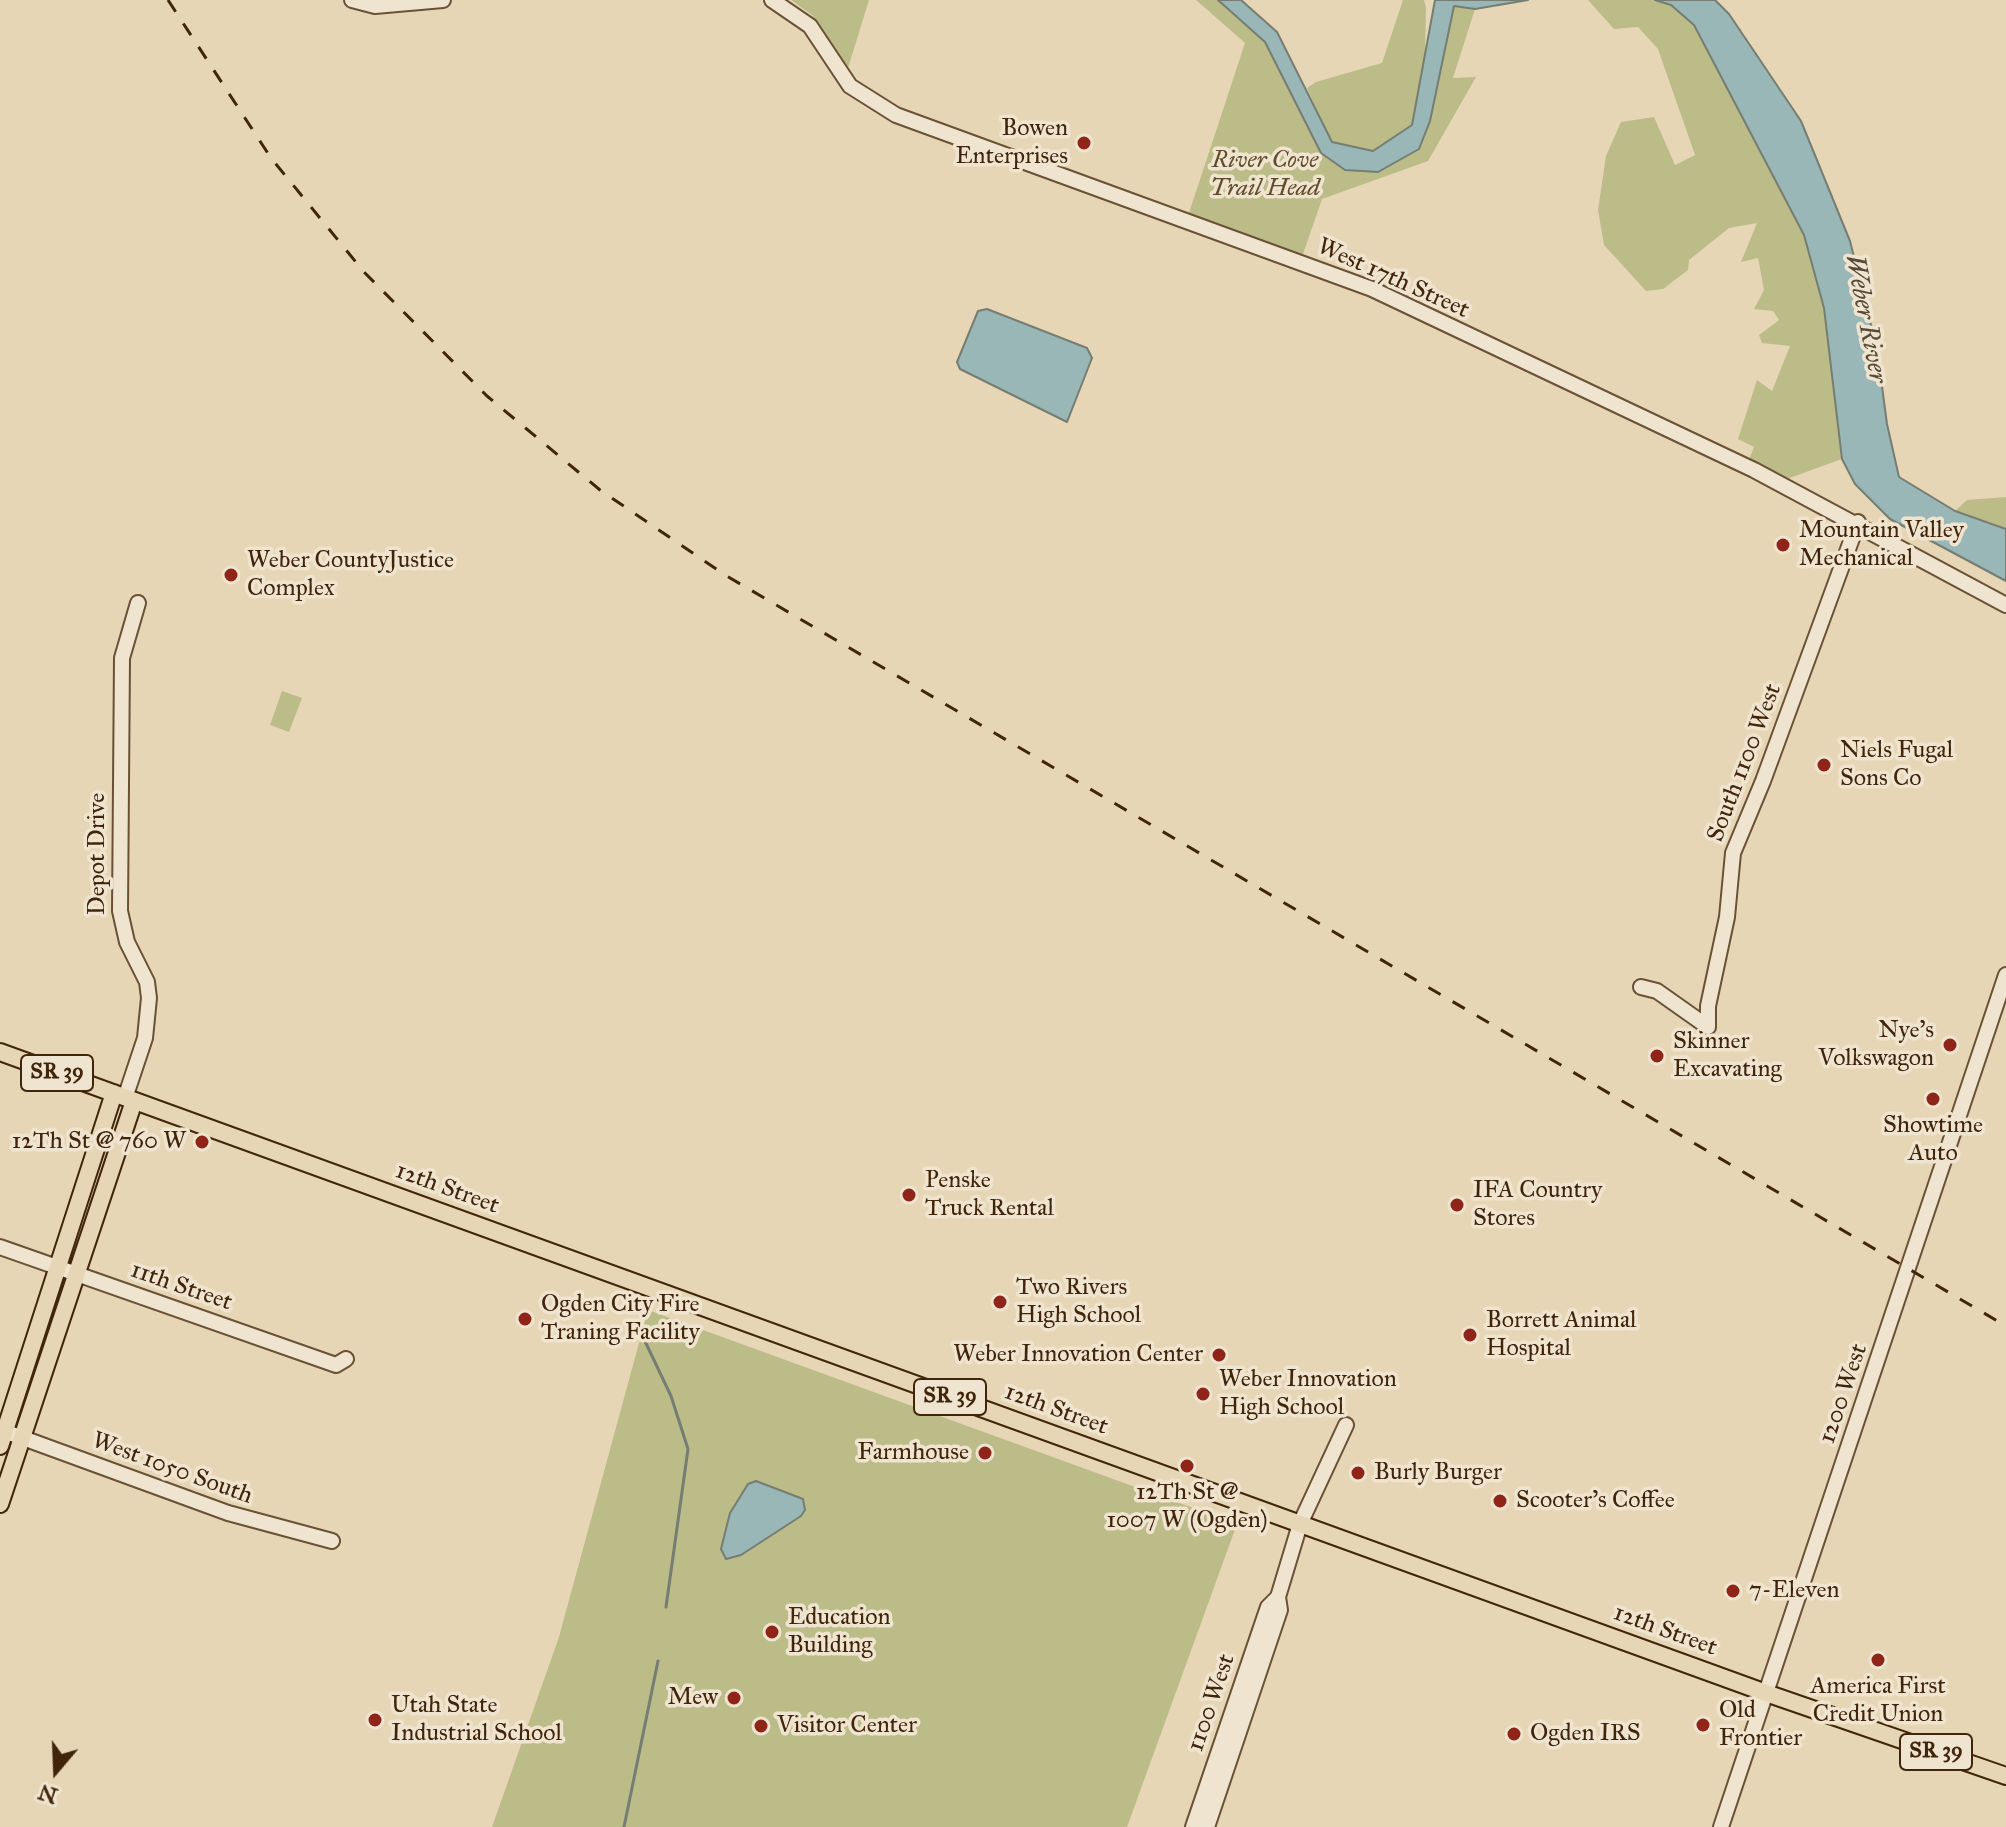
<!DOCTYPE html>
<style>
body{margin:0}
#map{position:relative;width:2006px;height:1827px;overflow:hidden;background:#e6d6b5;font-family:"IM FELL Great Primer",serif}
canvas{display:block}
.north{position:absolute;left:16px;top:1731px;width:80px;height:80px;-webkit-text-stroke:6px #efe4cf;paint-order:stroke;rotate:199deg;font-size:22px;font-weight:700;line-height:32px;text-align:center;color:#41250b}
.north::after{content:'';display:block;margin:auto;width:28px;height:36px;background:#41250b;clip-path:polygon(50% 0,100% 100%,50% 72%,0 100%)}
</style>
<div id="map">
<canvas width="2006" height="1827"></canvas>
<div class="north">N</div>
</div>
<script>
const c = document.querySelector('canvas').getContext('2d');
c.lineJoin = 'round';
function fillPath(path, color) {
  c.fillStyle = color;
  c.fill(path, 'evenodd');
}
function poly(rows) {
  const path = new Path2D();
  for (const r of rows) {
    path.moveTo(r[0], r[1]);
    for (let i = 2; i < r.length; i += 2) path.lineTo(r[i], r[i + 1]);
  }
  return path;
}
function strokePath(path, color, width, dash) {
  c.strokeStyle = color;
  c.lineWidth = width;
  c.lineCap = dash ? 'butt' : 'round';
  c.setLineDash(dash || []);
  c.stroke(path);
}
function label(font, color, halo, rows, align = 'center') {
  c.font = font + ' "IM FELL Great Primer",serif';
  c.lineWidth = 7;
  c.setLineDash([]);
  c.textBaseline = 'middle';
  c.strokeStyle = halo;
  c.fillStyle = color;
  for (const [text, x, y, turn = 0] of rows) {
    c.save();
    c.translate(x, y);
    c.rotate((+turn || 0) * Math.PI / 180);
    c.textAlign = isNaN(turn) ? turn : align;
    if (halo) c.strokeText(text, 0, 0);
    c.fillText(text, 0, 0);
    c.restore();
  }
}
fillPath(poly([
 [791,0,869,0,848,68,812,15],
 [1196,0,1218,0,1265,42,1321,153,1345,170,1378,172,1419,149,1430,121,1454,6,1475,9,1453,78,1476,77,1428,161,1322,199,1302,257,1188,216,1245,43],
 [1403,0,1424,0,1426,7,1425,58,1412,125,1373,151,1332,143,1307,88,1316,82,1382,63],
 [1588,0,1655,0,1671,5,1694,25,1804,235,1824,308,1842,459,1784,480,1748,462,1754,447,1738,439,1757,380,1772,391,1790,346,1762,343,1759,335,1779,320,1773,311,1754,309,1764,290,1758,258,1741,262,1757,223,1729,228,1689,260,1688,270,1663,289,1646,291,1604,245,1598,210,1606,156,1621,122,1654,117,1675,165,1695,155,1658,49,1638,27,1614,29],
 [2006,497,2006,529,1955,511,1967,500],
 [282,691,302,698,289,732,270,725],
 [648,1310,1237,1524,1127,1827,492,1827,559,1637]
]), '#bcbc88');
const water = poly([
 [1218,0,1241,0,1277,32,1332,142,1373,151,1412,125,1435,0,1528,0,1475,9,1454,6,1430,121,1419,149,1378,172,1345,170,1321,153,1265,42,1218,0],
 [1655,0,1715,0,1729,14,1801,121,1850,241,1877,349,1887,424,1899,477,1955,511,2006,529,2006,581,1890,519,1855,484,1842,459,1824,308,1804,235,1694,25,1671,5,1655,0],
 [987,309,1087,348,1092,358,1067,422,960,369,957,362,978,311,987,309],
 [756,1481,803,1499,805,1510,801,1516,741,1555,726,1559,721,1549,730,1513,748,1484,756,1481]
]);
fillPath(water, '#99b7b6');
strokePath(water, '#767d72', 2);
strokePath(poly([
 [643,1337,671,1396,688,1449,666,1607],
 [624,1827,658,1661]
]), '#767d72', 3);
const minor = poly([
 [352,0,375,6,443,0],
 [772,0,810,26,850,86,896,115,1372,289,1754,470,2006,605],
 [1641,987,1657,991,1708,1027],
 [1708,1027,1708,1006,1727,917,1733,853,1763,781,1858,522],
 [125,1098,145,1038,149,998,147,982,127,942,120,911,122,658,138,603],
 [0,1247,336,1365,346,1359],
 [12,1434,228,1513,332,1541],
 [1193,1827,1268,1607,1278,1597,1300,1524,1346,1425],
 [1207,1827,1280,1610,1278,1597],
 [1721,1827,2006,975]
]);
const major = poly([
 [0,1052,1766,1693,2006,1776],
 [0,1446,114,1093],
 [0,1504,134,1101]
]);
strokePath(minor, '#6a5136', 18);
strokePath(major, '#41250b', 20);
strokePath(minor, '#efe4cf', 14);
strokePath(major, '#e6d6b5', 16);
strokePath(poly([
 [168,0,271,158,364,272,487,396,600,490,725,575,2006,1326]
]), '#41250b', 3, [14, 14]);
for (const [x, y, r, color] of [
 [1084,143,8,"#8f2418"],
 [1783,545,8,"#8f2418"],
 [231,575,8,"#8f2418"],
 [1824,765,8,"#8f2418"],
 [1950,1045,8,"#8f2418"],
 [1657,1056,8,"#8f2418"],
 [1933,1099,8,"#8f2418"],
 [202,1142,8,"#8f2418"],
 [909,1195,8,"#8f2418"],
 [1457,1205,8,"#8f2418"],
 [1000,1302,8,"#8f2418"],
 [525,1319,8,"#8f2418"],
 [1470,1335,8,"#8f2418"],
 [1219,1355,8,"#8f2418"],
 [1203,1394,8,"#8f2418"],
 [985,1453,8,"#8f2418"],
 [1187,1466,8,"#8f2418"],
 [1358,1473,8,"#8f2418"],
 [1500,1501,8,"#8f2418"],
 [1733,1591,8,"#8f2418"],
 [772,1632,8,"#8f2418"],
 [1878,1660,8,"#8f2418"],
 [734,1698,8,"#8f2418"],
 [375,1720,8,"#8f2418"],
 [1703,1725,8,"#8f2418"],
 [761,1726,8,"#8f2418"],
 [1514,1734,8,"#8f2418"]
]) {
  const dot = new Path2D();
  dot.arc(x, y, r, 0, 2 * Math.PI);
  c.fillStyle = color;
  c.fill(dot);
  strokePath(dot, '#efe4cf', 3);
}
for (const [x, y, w] of [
 [57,1073,72],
 [950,1397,72],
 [1936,1752,72]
]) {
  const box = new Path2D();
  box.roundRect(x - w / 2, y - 18, w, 36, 6);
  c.fillStyle = '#efe4cf';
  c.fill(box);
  strokePath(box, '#41250b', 2);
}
label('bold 22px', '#41250b', null, [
 ["SR 39",57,1073],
 ["SR 39",950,1397],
 ["SR 39",1936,1752]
]);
label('24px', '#41250b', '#efe4cf', [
 ["Bowen",1068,129,"right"],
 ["Enterprises",1068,157,"right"],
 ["Mountain Valley",1799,531],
 ["Mechanical",1799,559],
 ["Weber CountyJustice",247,561],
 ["Complex",247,589],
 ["Niels Fugal",1840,751],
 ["Sons Co",1840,779],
 ["Nye's",1934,1031,"right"],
 ["Volkswagon",1934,1059,"right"],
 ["Skinner",1673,1042],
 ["Excavating",1673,1070],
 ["Showtime",1933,1126,"center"],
 ["Auto",1933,1154,"center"],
 ["12Th St @ 760 W",186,1142,"right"],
 ["Penske",925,1181],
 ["Truck Rental",925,1209],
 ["IFA Country",1473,1191],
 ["Stores",1473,1219],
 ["Two Rivers",1016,1288],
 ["High School",1016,1316],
 ["Ogden City Fire",541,1305],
 ["Traning Facility",541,1333],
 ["Borrett Animal",1486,1321],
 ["Hospital",1486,1349],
 ["Weber Innovation Center",1203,1355,"right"],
 ["Weber Innovation",1219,1380],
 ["High School",1219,1408],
 ["Farmhouse",969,1453,"right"],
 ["Burly Burger",1374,1473],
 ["12Th St @",1187,1493,"center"],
 ["1007 W (Ogden)",1187,1521,"center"],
 ["Scooter's Coffee",1516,1501],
 ["7-Eleven",1749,1591],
 ["Education",788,1618],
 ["Building",788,1646],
 ["America First",1878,1687,"center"],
 ["Credit Union",1878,1715,"center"],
 ["Mew",718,1698,"right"],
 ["Utah State",391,1706],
 ["Industrial School",391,1734],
 ["Old",1719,1711],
 ["Frontier",1719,1739],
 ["Visitor Center",777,1726],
 ["Ogden IRS",1530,1734]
], 'left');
label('italic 24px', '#604b2a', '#efe4cf', [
 ["River Cove",1265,161],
 ["Trail Head",1265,189]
]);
label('24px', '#41250b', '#efe4cf', [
 ["West 17th Street",1393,279,24],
 ["South 1100 West",1745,763,-69],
 ["Depot Drive",98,854,-90],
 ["12th Street",447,1189,20],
 ["11th Street",181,1287,19],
 ["1200 West",1844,1394,-71],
 ["12th Street",1056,1410,20],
 ["West 1050 South",172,1469,20],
 ["12th Street",1665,1631,20],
 ["1100 West",1212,1703,-71]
]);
label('italic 26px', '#574a36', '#efe4cf', [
 ["Weber River",1865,319,79]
]);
</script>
